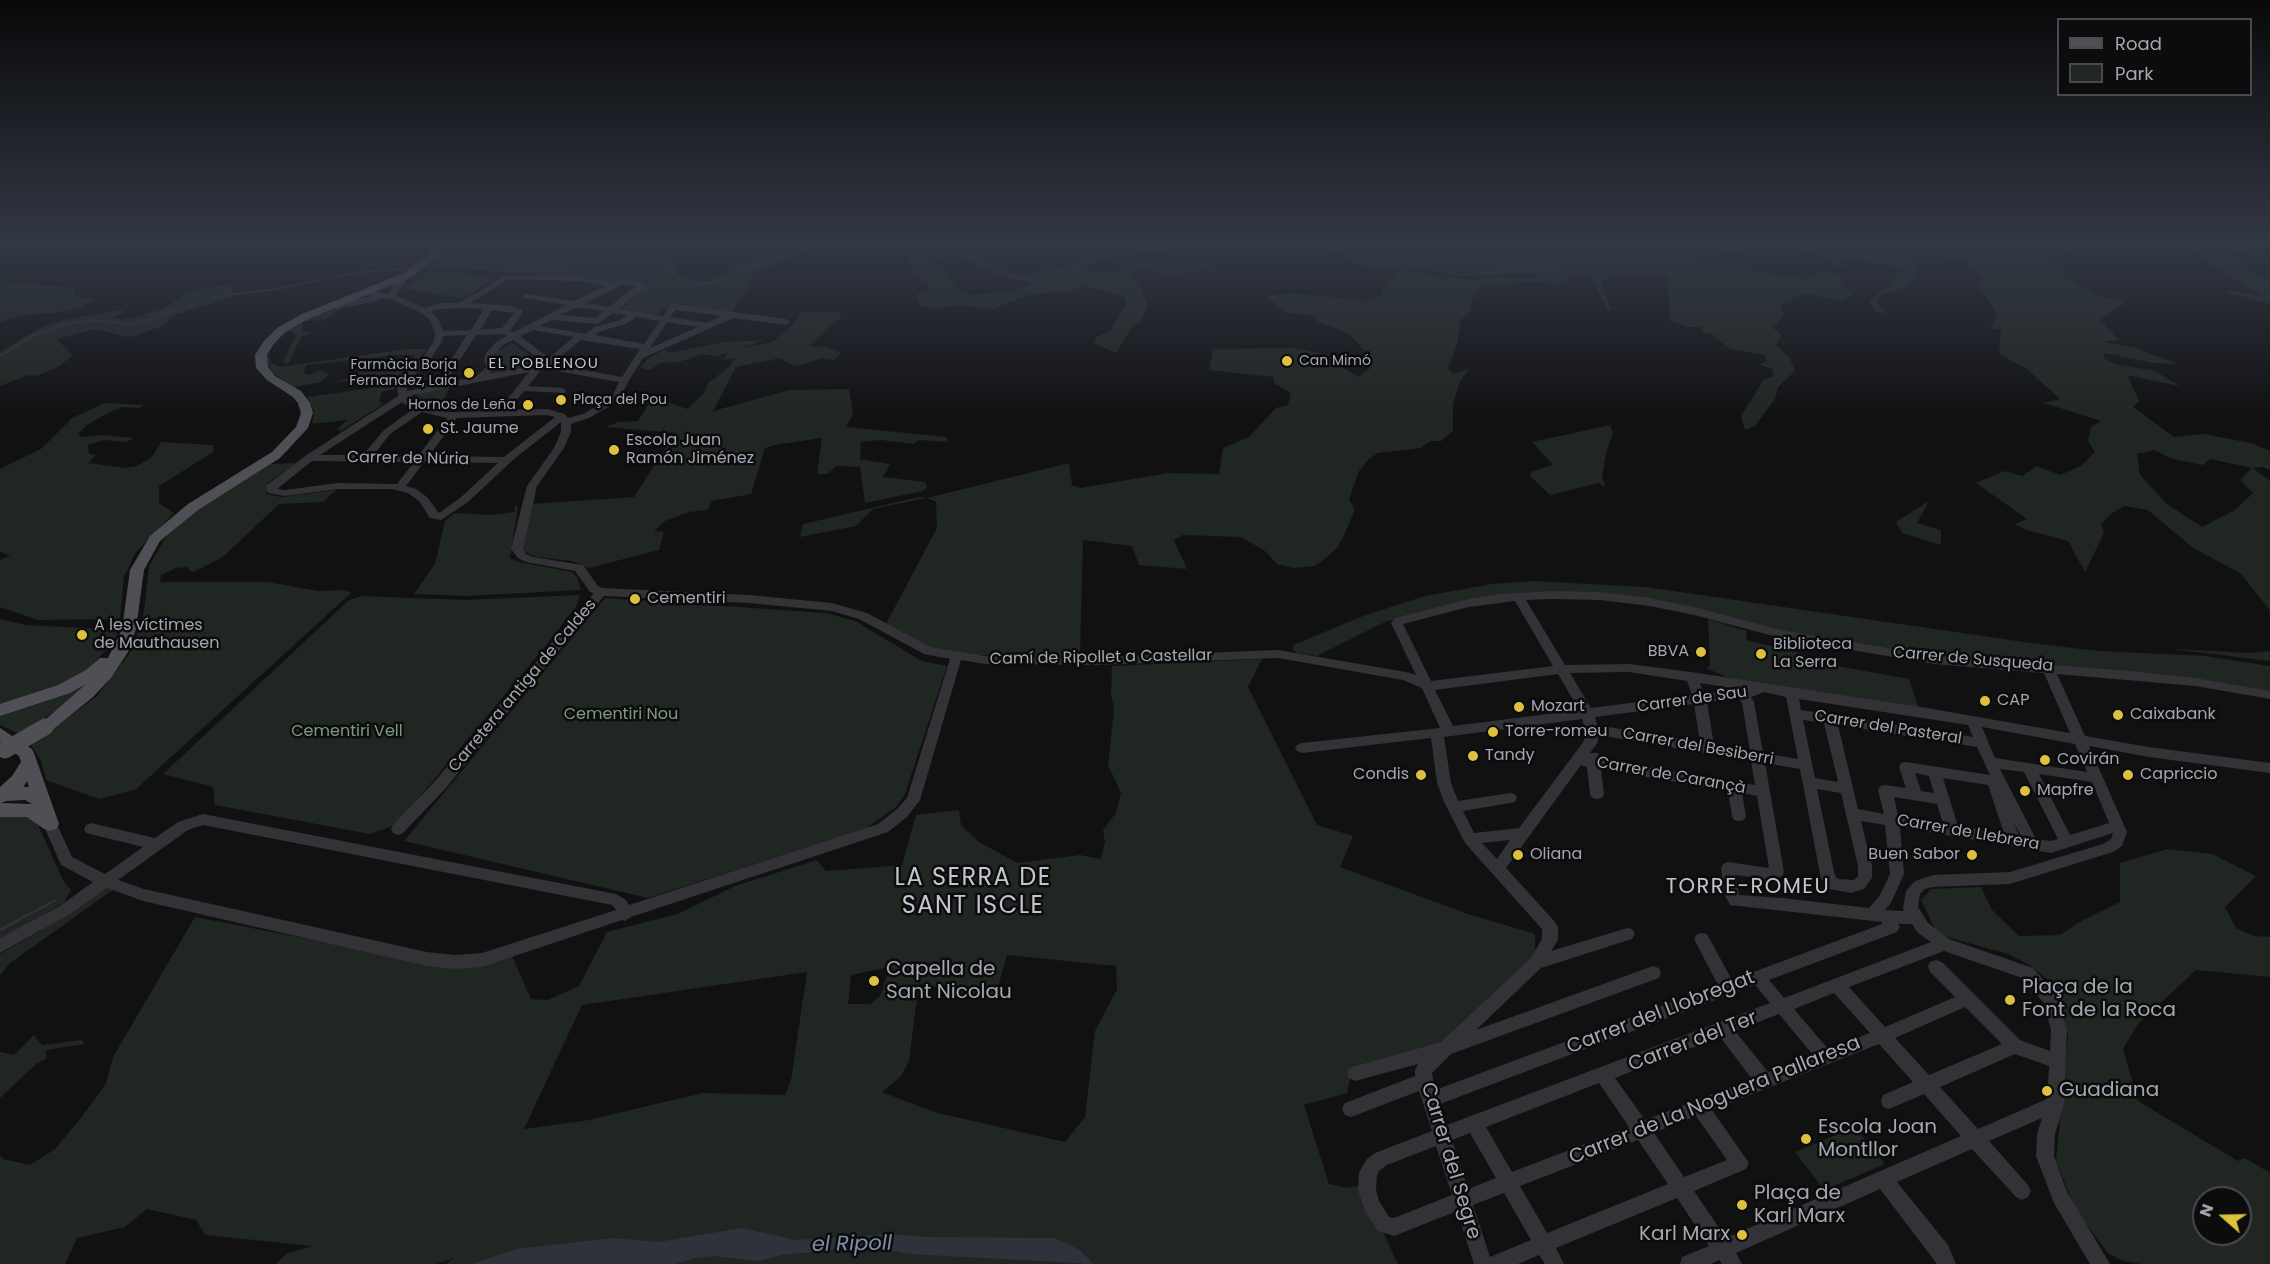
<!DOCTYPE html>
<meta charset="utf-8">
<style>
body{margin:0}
#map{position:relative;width:2270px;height:1264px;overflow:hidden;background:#111112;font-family:Poppins,sans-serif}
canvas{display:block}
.legend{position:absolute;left:2057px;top:18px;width:195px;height:78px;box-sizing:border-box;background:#0c0c0d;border:2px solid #494a4f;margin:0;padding:8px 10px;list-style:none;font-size:18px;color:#a4a6b1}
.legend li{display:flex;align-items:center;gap:12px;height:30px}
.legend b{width:30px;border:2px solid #494a4f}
.north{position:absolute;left:2192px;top:1186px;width:60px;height:60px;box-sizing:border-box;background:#0c0c0d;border:2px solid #494a4f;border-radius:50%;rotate:290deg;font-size:16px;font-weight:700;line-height:24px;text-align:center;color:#a4a6b1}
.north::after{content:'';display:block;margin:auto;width:21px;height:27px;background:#ddc13e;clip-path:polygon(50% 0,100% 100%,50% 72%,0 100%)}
</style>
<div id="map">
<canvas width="2270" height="1264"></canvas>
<ul class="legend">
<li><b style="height:8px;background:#4f4f55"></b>Road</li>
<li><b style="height:16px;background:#202621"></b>Park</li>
</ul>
<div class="north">N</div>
</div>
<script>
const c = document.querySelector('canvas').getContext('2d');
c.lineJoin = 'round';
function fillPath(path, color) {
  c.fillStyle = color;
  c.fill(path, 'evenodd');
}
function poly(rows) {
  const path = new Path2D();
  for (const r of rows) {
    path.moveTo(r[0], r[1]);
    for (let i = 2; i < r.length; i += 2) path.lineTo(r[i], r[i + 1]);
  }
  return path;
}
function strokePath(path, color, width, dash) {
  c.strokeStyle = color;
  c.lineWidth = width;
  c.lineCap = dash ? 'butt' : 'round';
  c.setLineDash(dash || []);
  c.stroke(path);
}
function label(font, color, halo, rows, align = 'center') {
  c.font = font + ' Poppins,sans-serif';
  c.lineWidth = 5;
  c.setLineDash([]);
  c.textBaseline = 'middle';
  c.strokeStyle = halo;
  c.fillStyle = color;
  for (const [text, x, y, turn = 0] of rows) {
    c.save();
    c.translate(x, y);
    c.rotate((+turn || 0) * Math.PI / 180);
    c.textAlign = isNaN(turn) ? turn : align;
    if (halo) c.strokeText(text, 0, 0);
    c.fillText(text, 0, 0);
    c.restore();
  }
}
fillPath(poly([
 [139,243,263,243,169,250,147,247],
 [444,243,460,243,456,246,456,256,487,252,491,243,666,243,664,246,669,248,670,257,674,257,678,274,695,281,710,281,737,265,795,245,826,243,752,274,748,287,731,313,669,306,655,315,621,309,647,284,646,282,619,279,610,283,532,276,533,273,422,267,439,252],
 [866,243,913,243,927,258,955,253,953,243,987,243,980,254,981,258,1007,273,1022,275,1070,265,1100,253,1147,246,1144,243,1599,243,1624,250,1655,252,1699,248,1699,243,1871,243,1870,245,1913,259,1916,267,1914,277,1905,287,1879,296,1878,304,1888,313,1876,312,1869,301,1905,270,1893,265,1842,259,1844,268,1832,265,1824,255,1801,251,1801,247,1757,249,1690,258,1748,271,1808,279,1816,273,1843,275,1839,279,1843,286,1854,294,1841,301,1811,294,1802,295,1793,298,1790,303,1780,305,1784,315,1773,328,1782,335,1776,345,1789,357,1795,371,1778,387,1775,399,1755,426,1745,430,1741,416,1764,379,1773,377,1773,369,1758,364,1766,362,1765,355,1730,349,1712,334,1703,332,1701,327,1687,327,1670,320,1667,275,1612,275,1601,282,1611,310,1608,310,1589,275,1567,276,1566,280,1556,284,1533,281,1491,286,1480,285,1472,299,1470,312,1460,321,1457,345,1448,368,1453,374,1469,369,1460,381,1453,404,1453,431,1441,441,1431,441,1421,448,1378,453,1368,460,1359,471,1349,499,1355,510,1344,535,1337,548,1322,561,1314,566,1293,568,1277,564,1264,550,1240,537,1183,535,1174,540,1187,569,1139,565,1132,546,1083,540,1080,657,968,655,932,648,886,624,937,528,936,502,927,498,873,509,856,526,800,537,803,524,919,497,927,498,1069,463,1072,485,1080,488,1168,473,1219,474,1223,448,1249,437,1276,408,1288,405,1291,393,1274,383,1274,377,1209,370,1213,349,1294,348,1319,353,1358,377,1372,367,1369,355,1349,334,1319,322,1312,315,1286,313,1266,296,1292,293,1371,301,1381,295,1385,285,1400,270,1461,279,1538,277,1559,273,1484,275,1482,272,1456,273,1405,263,1402,266,1364,266,1350,262,1335,251,1264,243,1164,250,1102,259,1087,266,1086,271,1100,274,1114,272,1134,264,1145,263,1191,267,1197,264,1227,271,1204,269,1171,275,1142,269,1129,275,1137,281,1148,305,1140,322,1130,330,1116,353,1094,343,1096,337,1109,332,1126,305,1124,297,1086,286,1071,291,1028,295,993,309,959,305,933,309,920,305,916,295,928,290,928,284,922,278,909,272,912,270,904,250,863,249,867,246],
 [958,255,978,267,1016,280,1034,283,1015,291,970,295,959,290,945,274,927,260],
 [1984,243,2024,243,2029,247,2026,253,2048,254,2057,250,2054,246,2084,246,2050,260,2067,278,2098,296,2126,302,2100,320,2119,340,2101,342,2133,347,2178,364,2154,363,2105,353,2103,358,2114,364,2155,371,2180,386,2127,375,2139,401,2133,407,2174,437,2204,434,2251,443,2270,451,2270,470,2263,467,2253,468,2270,481,2270,617,2269,609,2240,573,2193,548,2148,510,2124,506,2111,514,2101,524,2104,533,2085,572,2068,541,2026,530,2014,524,2027,519,1976,483,2005,471,2022,476,2037,466,2060,475,2081,466,2095,452,2088,441,2091,427,2101,421,2044,403,2060,399,2026,368,1999,354,2001,330,1991,328,1997,315,1978,283,1984,279,1966,260,1941,262,1955,250],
 [2154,450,2173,459,2203,465,2210,459,2252,468,2240,480,2253,493,2235,510,2202,527,2167,504,2140,475,2137,454],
 [2170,243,2210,243,2231,248,2270,243,2270,245,2231,253,2246,270,2270,282,2270,304,2225,292,2229,290,2265,297,2210,264,2203,256],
 [432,269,494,278,465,298,402,289],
 [0,281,73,288,77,297,95,299,83,307,56,313,25,315,0,322],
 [231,284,234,295,229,298,174,315,162,326,140,334,128,337,94,329,57,339,72,355,60,366,37,376,28,375,0,386,0,352,38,329,63,320,121,310,126,312,113,317,124,320,163,309,188,292],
 [343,306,325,320,303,321,302,332,315,331,301,337,290,360,288,364,283,362,296,335,291,330,281,336,286,331,298,323,316,314],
 [803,311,839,312,842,316,809,346,827,347,841,353,834,360,822,358,797,366,790,364,780,358,736,367,713,411,790,390,849,389,853,414,846,427,947,437,947,442,919,440,914,444,881,440,861,442,860,459,890,464,883,477,925,482,927,487,923,491,865,503,860,467,836,466,828,474,817,474,822,438,775,445,765,448,751,494,712,501,707,510,689,512,665,521,654,531,664,532,659,550,589,568,572,561,536,557,525,552,521,543,531,504,634,497,675,433,606,427,618,422,638,421,653,397,687,409,704,393,708,383,728,368,735,358,723,360,728,352,717,356,702,354,679,362,659,363,650,370,640,368,647,360,664,349,670,353,724,342,764,340,740,349,772,342,792,326],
 [512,343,541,363,493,373,496,367,493,360,496,352],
 [406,349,427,349,398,382,395,389,382,392,379,401,383,404,341,431,337,429,347,420,312,424,314,412,307,397,365,389,384,384,390,374,325,384,355,377,369,358,307,365,303,373,310,375,321,370,329,374,321,382,293,387,274,374,267,363,268,353,271,363,281,367],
 [394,355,416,355,404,369,368,372,374,358],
 [450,387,441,405,428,407,412,399,419,393],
 [105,403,144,405,139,408,122,407,106,414,87,425,78,434,82,437,103,435,134,438,126,442,104,440,88,445,89,454,96,455,88,463,126,468,137,466,152,457,161,442,213,445,213,452,159,486,159,503,174,513,136,552,124,577,120,619,38,620,0,607,0,560,10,556,0,551,0,469,41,449,72,418],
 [1610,425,1613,433,1606,453,1602,478,1606,487,1598,483,1550,495,1530,476,1533,471,1553,465,1532,442],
 [296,463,268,483,266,494,281,497,336,490,323,502,279,504,223,557,193,572,186,567,176,568,161,575,160,582,268,582,318,591,344,590,351,593,135,790,99,799,46,780,41,761,31,745,97,696,132,650,144,612,149,566,167,535,201,507,271,464],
 [1929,501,1917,523,1941,530,1941,545,1902,533,1896,522],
 [515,506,518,506,510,558,519,562,572,572,577,577,581,590,466,596,414,594,435,564,445,521,455,513,491,515,514,512],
 [1533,581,1646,587,2031,643,2099,651,2205,656,2270,666,2270,694,1948,660,1773,629,1691,608,1573,592,1416,613,1385,622,1317,656,1297,653,1293,650,1293,645,1363,616,1425,596,1492,584],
 [580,595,577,605,543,649,396,825,370,834,215,805,213,787,163,774,349,600,362,596,465,600],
 [605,598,826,613,855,621,922,661,947,666,905,794,896,807,865,829,648,898,404,841],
 [0,619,26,625,105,629,118,633,111,645,86,671,66,682,0,706],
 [1708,619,1747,631,1746,640,1805,654,1805,660,1909,679,1920,711,1731,679,1706,668,1710,666],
 [2172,649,2251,653,2270,651,2270,661],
 [1262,659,1248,687,1317,825,1353,836,1340,867,1468,914,1535,934,1535,953,1525,967,1440,1045,1360,1067,1350,1079,1347,1093,1304,1105,1329,1184,1347,1188,1361,1185,1398,1264,446,1264,454,1258,436,1264,276,1264,286,1254,312,1246,205,1235,196,1220,147,1209,125,1227,77,1238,65,1264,0,1264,0,1155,3,1159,30,1165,55,1149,80,1119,106,1084,113,1057,195,917,453,967,478,967,512,956,531,999,548,1000,579,986,607,932,678,914,735,886,817,860,826,871,902,865,916,815,959,810,961,825,979,842,1017,863,1080,855,1101,859,1105,842,1103,830,1116,813,1121,793,1108,765,1114,709,1111,694,1112,666],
 [1007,955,1116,966,1117,989,1095,1031,1085,1117,1065,1142,934,1112,882,1092,901,1076,909,1061,919,983,994,1001],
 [890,967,880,996,870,1004,848,1004,851,975],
 [807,972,791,1080,785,1095,702,1093,589,1120,524,1129,582,1005],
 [91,680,66,704,20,734,0,725,0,716,6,713],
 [18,815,30,818,38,825,63,880,71,890,64,903,0,940,0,816],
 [2167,849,2212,854,2256,876,2225,907,2236,928,2254,936,2270,937,2270,977,2196,970,2138,1024,2123,1049,2138,1101,2238,1161,2245,1158,2270,1173,2270,1264,2141,1264,2123,1261,2109,1254,2076,1211,2056,1161,2068,1036,2057,992,2047,979,2028,964,2008,954,1947,937,1935,929,1921,900,1931,889,1981,887,1992,910,2019,936,2060,935,2083,920,2120,902,2120,863],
 [2204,1198,2240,1198,2240,1234,2204,1234],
 [103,887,114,889,10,963,0,975,0,954,40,931],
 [34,1035,42,1045,82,1040,84,1044,46,1050,46,1059,36,1064,0,1098,0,1052,14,1055],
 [1855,1127,1885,1164,1824,1190,1795,1152]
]), '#202621');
fillPath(poly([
 [742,1228,796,1240,889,1234,927,1237,1054,1238,1080,1250,1093,1264,910,1254,870,1246,782,1255,758,1261,713,1256,696,1258,675,1264,472,1264,516,1249,613,1238,658,1242]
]), '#2e333b');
strokePath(poly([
 [967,243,968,254,987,266,1029,281,1108,255,1225,243],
 [1313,243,1332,246,1364,263,1405,263],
 [1589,243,1625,257,1735,245,1847,243],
 [1409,264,1458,275,1553,268,1551,260,1539,243],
 [424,267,448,264,522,272,542,271,558,268,581,255,634,244,657,248,668,254,668,266,675,276,685,282,703,284,723,279,812,243],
 [0,356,32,336,65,324,92,320,133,325,213,297,270,290,363,272,413,268]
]), '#2e333b', 1.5);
strokePath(poly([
 [16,921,56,900]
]), '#2e333b', 2);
strokePath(poly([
 [0,930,19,920]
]), '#2e333b', 3);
fillPath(poly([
 [405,273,412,275,398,291,397,296,425,308,439,303,459,303,505,276,575,277,613,282,622,279,646,283,646,287,618,309,663,316,670,305,673,304,786,319,790,322,786,325,733,318,643,358,629,380,621,396,608,407,589,418,571,424,571,432,564,448,537,486,523,549,526,554,533,557,583,565,598,586,603,588,749,595,832,603,867,613,931,647,985,656,1098,657,1278,650,1406,672,1416,675,1391,623,1395,618,1469,599,1500,594,1552,591,1600,592,1650,598,1694,607,1781,630,1934,656,2044,664,2048,663,2053,665,2130,671,2195,678,2270,691,2270,699,2195,686,2057,674,2085,736,2149,747,2270,763,2270,773,2149,757,2089,746,2127,832,2122,846,2113,852,2010,884,1933,887,1925,889,1920,894,1918,907,1928,923,1949,939,2033,968,2057,995,2067,1030,2064,1104,2055,1134,2054,1156,2067,1192,2110,1264,2090,1264,2054,1203,2036,1156,2037,1134,2042,1118,1989,1141,2028,1185,2031,1191,2028,1197,2022,1200,2016,1197,1972,1149,1897,1182,1948,1245,1956,1264,1937,1264,1880,1189,1736,1253,1742,1264,1722,1264,1719,1260,1711,1264,1680,1264,1682,1257,1709,1246,1677,1198,1556,1248,1564,1264,1545,1264,1539,1255,1518,1264,1474,1264,1457,1211,1394,1236,1378,1231,1365,1211,1358,1190,1359,1173,1362,1167,1367,1159,1375,1153,1432,1131,1419,1091,1351,1117,1345,1115,1342,1109,1345,1103,1415,1076,1415,1070,1418,1064,1355,1081,1349,1078,1347,1073,1349,1068,1441,1042,1531,958,1542,939,1542,929,1465,843,1444,802,1437,783,1431,738,1302,753,1297,751,1295,748,1297,745,1302,743,1440,728,1422,688,1403,680,1278,658,1098,665,985,664,961,660,920,800,907,817,888,832,631,917,625,921,622,920,482,967,455,969,427,966,143,901,107,888,70,914,0,953,0,938,60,906,93,882,61,865,43,824,45,820,50,819,55,820,72,857,105,874,143,847,86,833,84,829,86,825,91,823,155,838,178,822,203,814,616,894,626,900,629,905,878,824,897,809,907,798,950,659,924,654,859,619,832,611,749,603,604,596,445,789,403,833,398,835,393,833,391,829,393,825,435,781,594,593,590,592,575,571,526,562,518,558,511,549,527,486,554,448,561,432,561,422,514,459,468,502,441,520,430,518,419,501,408,493,392,489,338,489,285,496,268,493,267,491,267,485,305,456,398,396,397,385,403,375,424,356,434,341,435,334,431,321,422,313,390,299,381,298,377,301,332,310,328,307,332,304,372,296,364,295,364,291,367,290,389,294,391,288,405,273],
 [515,279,575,281,605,286,575,301,524,294,524,298,567,305,514,332,510,331,523,312,522,310,512,306,470,303,507,280,515,279],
 [623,284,636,286,609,307,585,303,623,284],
 [577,307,604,311,595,318,561,315,577,307],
 [461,308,484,309,471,330,443,331,439,320,431,312,440,309,461,308],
 [492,310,514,313,502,328,480,330,492,310],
 [675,310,722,316,707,323,670,317,675,310],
 [613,313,627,315,620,320,595,327,586,334,540,326,552,320,597,324,613,313],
 [636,317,660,321,644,344,595,335,601,331,626,324,636,317],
 [667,322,698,327,650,348,667,322],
 [533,330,574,337,549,358,520,336,533,330],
 [505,334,507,336,497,341,486,353,484,360,487,367,475,377,445,383,476,335,505,334],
 [467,335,435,385,407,391,407,385,412,377,430,360,442,341,443,336,467,335],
 [582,339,586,341,640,349,622,377,551,364,582,339],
 [513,340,545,363,489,374,497,368,494,360,495,354,503,345,513,340],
 [546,369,619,382,614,393,602,403,583,414,568,418,565,414,547,409,508,410,524,391,565,393,565,389,562,388,528,386,541,370,546,369],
 [529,372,498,411,447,412,423,407,409,398,413,395,529,372],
 [402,402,413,409,384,430,363,455,320,455,402,402],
 [422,412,447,418,418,456,373,456,390,434,422,412],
 [547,415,555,417,504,457,429,456,457,418,547,415],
 [312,461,414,462,397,484,338,483,285,490,277,489,312,461],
 [424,462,498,463,460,498,439,513,427,497,416,489,406,486,424,462],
 [1552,599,1600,600,1650,606,1694,615,1781,638,1934,664,2044,673,2070,733,1927,708,1691,672,1629,664,1565,665,1526,600,1552,599],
 [1515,601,1553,666,1431,681,1403,624,1469,607,1515,601],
 [1629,672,1687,681,1692,695,1591,708,1570,673,1629,672],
 [1558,674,1579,710,1453,726,1435,690,1558,674],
 [1700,683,1732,688,1732,690,1704,694,1700,683],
 [1764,692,1786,697,1798,759,1763,753,1754,702,1751,697,1764,692],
 [1738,698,1742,703,1750,751,1714,745,1707,702,1738,698],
 [1799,699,1968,725,1973,737,1801,710,1799,699],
 [1694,704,1700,742,1597,725,1595,717,1694,704],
 [1582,719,1585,729,1584,741,1519,828,1474,833,1463,811,1510,803,1515,802,1517,798,1515,794,1510,793,1458,801,1451,783,1444,737,1582,719],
 [1803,720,1824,723,1838,782,1815,778,1803,720],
 [1838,725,1977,747,1990,775,1906,762,1901,763,1899,767,1906,788,1885,785,1880,786,1878,790,1884,814,1858,809,1838,725],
 [1982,727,2075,744,2087,772,1995,758,1982,727],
 [1598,735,1751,761,1755,785,1600,759,1598,753,1590,753,1598,742,1598,735],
 [1765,763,1800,769,1821,879,1829,889,1851,893,1864,889,1872,878,1872,866,1861,821,1885,825,1890,874,1880,895,1869,908,1782,898,1739,895,1736,875,1772,880,1782,876,1784,872,1765,763],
 [1581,765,1587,767,1590,794,1592,798,1597,799,1602,798,1604,794,1601,769,1728,791,1732,816,1734,820,1739,821,1744,820,1746,816,1742,793,1757,796,1769,868,1728,862,1723,864,1721,868,1724,894,1730,905,1882,922,1882,924,1732,980,1707,934,1702,933,1697,934,1694,939,1718,985,1435,1090,1432,1073,1451,1054,1659,978,1661,973,1659,968,1653,966,1476,1030,1541,968,1632,939,1635,934,1632,929,1627,928,1551,951,1558,940,1558,927,1555,922,1506,868,1581,765],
 [2000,769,2024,772,2058,839,2051,841,2036,839,2000,769],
 [1915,773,1929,776,1934,793,1921,791,1915,773],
 [2039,774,2092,782,2109,823,2070,835,2039,774],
 [1943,778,1988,785,2004,833,1958,826,1943,778],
 [1817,789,1841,793,1858,866,1858,876,1854,880,1838,879,1835,876,1817,789],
 [1894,797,1937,804,1943,823,1898,816,1894,797],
 [2014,823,2021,836,2019,836,2014,823],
 [203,825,612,905,616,910,482,953,455,955,427,952,144,889,118,880,188,830,203,825],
 [1900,827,2051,853,2113,833,2111,839,2103,844,2010,872,1933,875,1915,881,1906,891,1903,908,1904,911,1885,910,1891,903,1904,874,1900,827],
 [1510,840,1497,859,1482,843,1510,840],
 [1898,924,1912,924,1918,933,1931,942,1784,998,1769,980,1897,932,1900,927,1898,924],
 [1944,951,2022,978,2044,1003,2051,1030,2050,1051,2020,1040,1942,962,1936,960,1930,962,1928,967,1930,972,1955,997,1885,1027,1849,987,1944,951],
 [1755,985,1770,1003,1447,1125,1440,1104,1755,985],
 [1834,993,1870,1033,1828,1049,1794,1009,1834,993],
 [1965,1007,2002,1044,1929,1075,1895,1038,1965,1007],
 [1779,1014,1813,1055,1768,1072,1735,1031,1779,1014],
 [1720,1037,1752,1079,1645,1120,1615,1078,1720,1037],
 [1879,1044,1913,1082,1883,1095,1881,1101,1883,1107,1889,1109,1924,1094,1961,1136,1726,1238,1694,1191,1746,1169,1749,1163,1712,1110,1879,1044],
 [2015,1054,2049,1066,2047,1099,1978,1129,1940,1087,2015,1054],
 [1599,1083,1629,1127,1512,1172,1486,1127,1599,1083],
 [1696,1116,1727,1160,1684,1177,1654,1133,1696,1116],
 [1470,1133,1496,1178,1468,1189,1452,1140,1470,1133],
 [1638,1140,1668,1184,1547,1233,1520,1186,1638,1140],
 [1436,1146,1452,1195,1394,1218,1389,1217,1379,1201,1376,1190,1377,1175,1379,1171,1387,1165,1436,1146],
 [1504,1193,1531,1240,1490,1257,1473,1205,1504,1193]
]), '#323237');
fillPath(poly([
 [433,243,443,243,438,255,412,277,310,318,285,332,273,345,267,355,268,367,275,376,301,391,310,403,313,413,308,428,280,458,198,510,160,541,144,570,136,629,128,652,111,678,93,697,51,731,39,731,37,727,86,684,70,693,0,716,0,704,58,685,86,670,100,658,108,658,122,629,130,570,150,536,188,504,272,452,296,427,301,413,298,403,293,397,267,380,256,368,255,355,264,341,277,328,302,314,404,273,429,254,433,243],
 [0,728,32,749,34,753,59,824,56,829,50,831,44,829,27,817,0,817,0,787,12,776,21,762,19,756,0,742,0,728],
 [27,781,29,787,23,787,24,786,27,781],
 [25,800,32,804,1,803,7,801,25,800]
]), '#4f4f55');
strokePath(poly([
 [5,750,45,727]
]), '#4f4f55', 17);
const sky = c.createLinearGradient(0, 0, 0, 420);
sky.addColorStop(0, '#09090a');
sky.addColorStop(0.58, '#323844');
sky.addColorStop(1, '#32384400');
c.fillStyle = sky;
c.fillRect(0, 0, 2270, 420);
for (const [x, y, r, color] of [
 [1287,361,6,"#ddc13e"],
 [469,373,6,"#ddc13e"],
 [561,400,6,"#ddc13e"],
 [528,405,6,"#ddc13e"],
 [428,429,6,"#ddc13e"],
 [614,450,6,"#ddc13e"],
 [635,599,6,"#ddc13e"],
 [82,635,6,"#ddc13e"],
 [1701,652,6,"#ddc13e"],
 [1761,654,6,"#ddc13e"],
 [1985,701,6,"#ddc13e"],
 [1519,707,6,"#ddc13e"],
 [2118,715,6,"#ddc13e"],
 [1493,732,6,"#ddc13e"],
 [1473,756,6,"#ddc13e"],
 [2045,760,6,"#ddc13e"],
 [1421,775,6,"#ddc13e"],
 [2128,775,6,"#ddc13e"],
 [2025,791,6,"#ddc13e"],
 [1518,855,6,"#ddc13e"],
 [1972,855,6,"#ddc13e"],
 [874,981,6,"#ddc13e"],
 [2010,1000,6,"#ddc13e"],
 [2047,1091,6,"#ddc13e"],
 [1806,1139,6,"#ddc13e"],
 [1742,1205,6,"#ddc13e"],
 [1742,1235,6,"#ddc13e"]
]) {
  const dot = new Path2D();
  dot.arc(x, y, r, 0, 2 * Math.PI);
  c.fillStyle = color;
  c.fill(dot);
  strokePath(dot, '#0c0c0d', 2);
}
label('14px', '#a4a6b1', '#0c0c0d', [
 ["Can Mimó",1299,361],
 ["Farmàcia Borja",457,365,"right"],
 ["Fernandez, Laia",457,381,"right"],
 ["Plaça del Pou",573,400],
 ["Hornos de Leña",516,405,"right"]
], 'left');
c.letterSpacing = '1.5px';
label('15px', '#c4c5ce', '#0c0c0d', [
 ["EL POBLENOU",544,364]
]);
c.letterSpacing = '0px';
label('16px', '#a4a6b1', '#0c0c0d', [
 ["St. Jaume",440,429],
 ["Escola Juan",626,441],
 ["Ramón Jiménez",626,459],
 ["Cementiri",647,599],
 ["A les víctimes",94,626],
 ["de Mauthausen",94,644],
 ["Biblioteca",1773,645],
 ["La Serra",1773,663],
 ["BBVA",1689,652,"right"],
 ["CAP",1997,701],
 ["Mozart",1531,707],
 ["Caixabank",2130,715],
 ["Torre-romeu",1505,732],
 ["Tandy",1485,756],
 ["Covirán",2057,760],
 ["Condis",1409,775,"right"],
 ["Capriccio",2140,775],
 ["Mapfre",2037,791],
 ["Oliana",1530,855],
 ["Buen Sabor",1960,855,"right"]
], 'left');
label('16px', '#a4a6b1', '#0c0c0d', [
 ["Carrer de Núria",408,459,1],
 ["Camí de Ripollet a Castellar",1101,658,-1],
 ["Carrer de Susqueda",1973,660,5],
 ["Carretera antiga de Caldes",523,686,-50],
 ["Carrer de Sau",1692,700,-8],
 ["Carrer del Pasteral",1888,728,9],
 ["Carrer del Besiberri",1698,747,10],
 ["Carrer de Carançà",1671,776,10],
 ["Carrer de Llebrera",1968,833,10]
]);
label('16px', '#7c9a83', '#0c0c0d', [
 ["Cementiri Nou",621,715],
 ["Cementiri Vell",347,732]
]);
label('20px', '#a4a6b1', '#0c0c0d', [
 ["Capella de",886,970],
 ["Sant Nicolau",886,993],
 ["Plaça de la",2022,988],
 ["Font de la Roca",2022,1011],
 ["Guadiana",2059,1091],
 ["Escola Joan",1818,1128],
 ["Montllor",1818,1151],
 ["Plaça de",1754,1194],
 ["Karl Marx",1754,1217],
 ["Karl Marx",1730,1235,"right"]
], 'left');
label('20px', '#a4a6b1', '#0c0c0d', [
 ["Carrer del Llobregat",1661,1013,-21],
 ["Carrer del Ter",1693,1042,-21],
 ["Carrer de La Noguera Pallaresa",1715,1101,-22],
 ["Carrer del Segre",1450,1161,73]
]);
c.letterSpacing = '1.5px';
label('21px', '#c4c5ce', '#0c0c0d', [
 ["TORRE-ROMEU",1748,888]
]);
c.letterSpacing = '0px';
label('italic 21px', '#7d8ea9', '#0c0c0d', [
 ["el Ripoll",852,1245,-1]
]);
c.letterSpacing = '1.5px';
label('24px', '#c4c5ce', '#0c0c0d', [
 ["LA SERRA DE",973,879],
 ["SANT ISCLE",973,907]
]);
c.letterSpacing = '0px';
</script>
